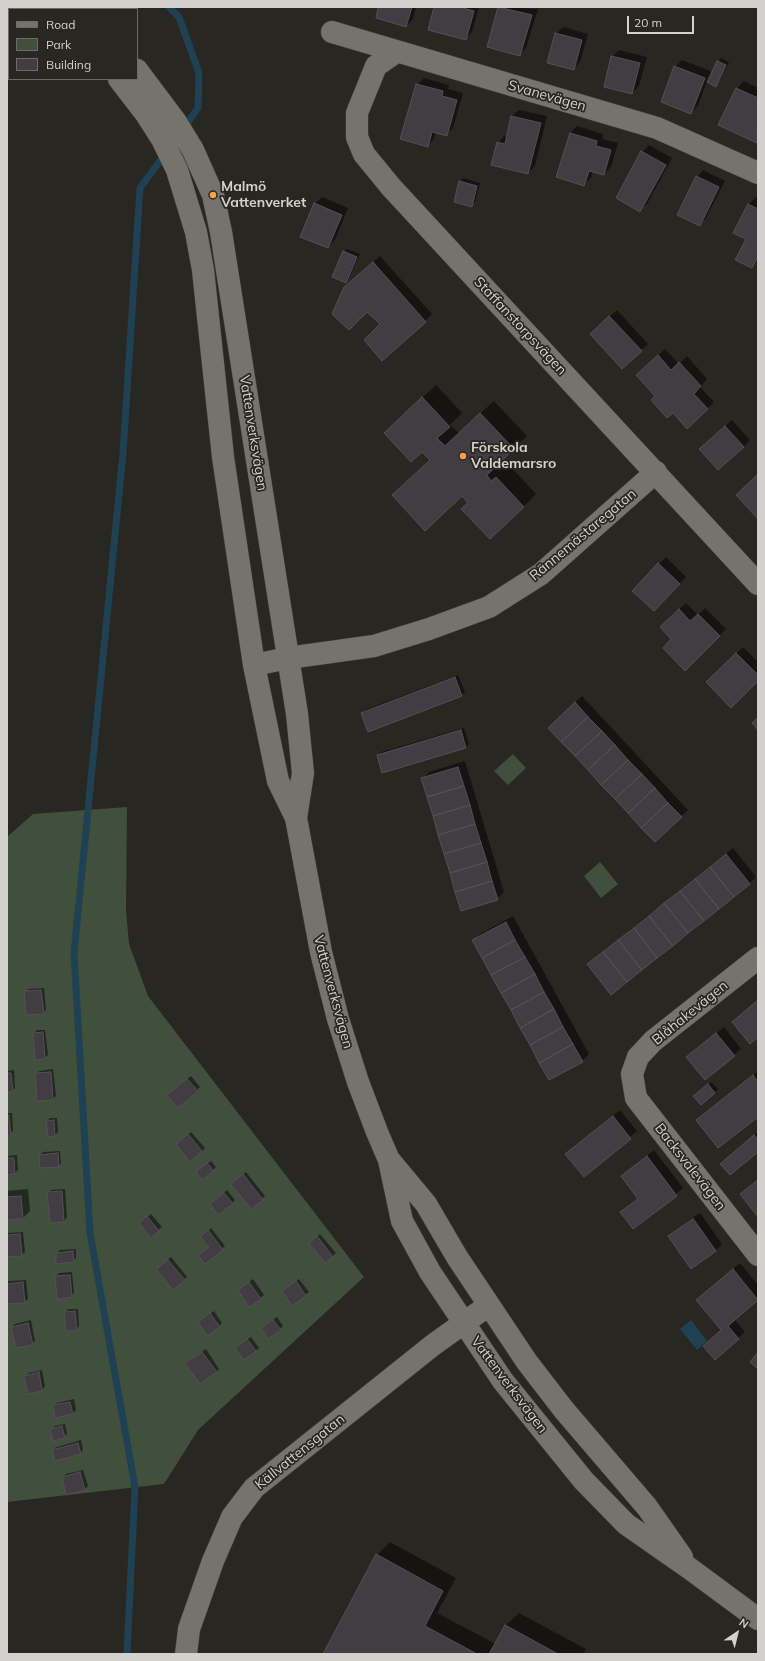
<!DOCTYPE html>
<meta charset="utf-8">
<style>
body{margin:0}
#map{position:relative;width:765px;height:1661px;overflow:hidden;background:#292722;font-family:Mulish,sans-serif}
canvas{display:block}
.frame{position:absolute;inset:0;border:8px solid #d2d1ce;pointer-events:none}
.legend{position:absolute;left:8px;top:8px;width:130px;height:72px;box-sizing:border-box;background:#292722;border:1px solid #6d6b67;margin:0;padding:5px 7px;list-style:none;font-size:12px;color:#d2d1ce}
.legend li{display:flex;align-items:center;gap:8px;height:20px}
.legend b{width:20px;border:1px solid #6d6b67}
.north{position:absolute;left:717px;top:1613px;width:40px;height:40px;-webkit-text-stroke:3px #292722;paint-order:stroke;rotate:35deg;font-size:11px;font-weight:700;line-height:16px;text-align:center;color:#d2d1ce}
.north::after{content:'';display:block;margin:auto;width:14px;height:18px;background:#d2d1ce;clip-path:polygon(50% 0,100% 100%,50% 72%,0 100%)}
.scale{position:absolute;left:627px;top:16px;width:67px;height:18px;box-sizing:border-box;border:2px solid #d2d1ce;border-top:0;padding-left:5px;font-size:12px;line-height:14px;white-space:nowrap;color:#d2d1ce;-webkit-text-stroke:3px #292722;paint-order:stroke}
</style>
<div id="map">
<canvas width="765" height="1661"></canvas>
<div class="frame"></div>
<ul class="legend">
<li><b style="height:5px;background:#74736c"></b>Road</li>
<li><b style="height:11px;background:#40503c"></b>Park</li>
<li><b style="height:11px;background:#413d42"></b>Building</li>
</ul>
<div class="north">N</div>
<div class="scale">20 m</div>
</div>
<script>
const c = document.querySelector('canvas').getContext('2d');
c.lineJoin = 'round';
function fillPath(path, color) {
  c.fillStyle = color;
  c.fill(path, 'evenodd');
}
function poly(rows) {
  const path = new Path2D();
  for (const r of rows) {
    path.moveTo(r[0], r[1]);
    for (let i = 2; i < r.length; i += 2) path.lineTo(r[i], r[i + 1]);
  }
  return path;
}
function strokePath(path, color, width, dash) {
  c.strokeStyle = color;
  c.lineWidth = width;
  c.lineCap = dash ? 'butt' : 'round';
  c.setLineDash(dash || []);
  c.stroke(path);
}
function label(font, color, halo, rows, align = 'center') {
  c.font = font + ' Mulish,sans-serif';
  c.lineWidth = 3.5;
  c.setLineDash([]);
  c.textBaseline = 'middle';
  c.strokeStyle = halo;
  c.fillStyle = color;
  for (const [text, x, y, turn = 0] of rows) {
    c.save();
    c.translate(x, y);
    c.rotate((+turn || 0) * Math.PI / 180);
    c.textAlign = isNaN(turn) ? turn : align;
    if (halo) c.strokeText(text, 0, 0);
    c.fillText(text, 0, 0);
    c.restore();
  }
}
fillPath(poly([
 [513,754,526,768,508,785,494,771],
 [127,807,126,910,129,944,148,996,364,1277,198,1430,164,1484,7,1502,7,837,33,814],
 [600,862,618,884,601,898,584,876]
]), '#40503c');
fillPath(poly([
 [691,1320,707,1341,697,1350,680,1329]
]), '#204054');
fillPath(poly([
 [378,7,416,7,413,19,406,26],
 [435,7,479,7,472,32,465,39],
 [500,7,538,9,526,48,519,55,488,46],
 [563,27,588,34,580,62,573,69,556,34],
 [619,50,647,57,639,86,632,93,612,57],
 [721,58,729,62,719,82,716,85,707,81,698,106,691,113,675,67,682,60,713,72],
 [424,78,449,85,448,89,463,93,453,128,446,135,436,132,434,139,427,146,417,85],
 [744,81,758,88,757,142,720,124,737,88],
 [519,110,547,116,535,166,528,173,498,143,504,136,508,137,512,116],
 [577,126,603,134,602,139,618,143,611,167,604,174,593,171,591,178,584,184,558,176,570,133],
 [649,145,672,158,647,204,640,210,642,152],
 [703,170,725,181,706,218,700,225,697,177],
 [463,178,480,183,475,202,472,205,460,182],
 [322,197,348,208,335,240,328,247,315,204],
 [756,197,758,199,758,261,752,267,747,239,734,232,749,204],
 [347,249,360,254,349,278,346,282,344,252],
 [380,256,432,314,425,321,381,324,352,280],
 [617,310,648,344,641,350,598,327],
 [665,349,679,364,687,356,707,379,700,387,714,402,688,427,656,396,644,368],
 [436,385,462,413,450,425,459,433,494,401,527,436,499,462,505,469,509,465,536,494,523,507,469,503,431,460,399,419],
 [732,420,750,440,743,447,700,449],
 [666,557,686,577,661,603,659,564],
 [686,603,698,615,705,608,726,629,685,670,673,639,661,627],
 [743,647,758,662,758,680,707,682],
 [458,675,465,692,462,695,369,731,362,714,365,710],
 [582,696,688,810,681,816,556,721],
 [464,728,469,744,466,747,378,755,381,752],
 [465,761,504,892,497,899,423,779,429,772],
 [733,848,756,877,749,884,596,958],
 [513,916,589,1054,582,1061,474,941,480,934],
 [44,988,46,1010,43,1013,25,992,29,989],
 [724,1027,741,1049,734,1055,695,1051],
 [37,1030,45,1030,48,1055,44,1058,34,1033],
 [53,1069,56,1096,52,1099,36,1074,39,1071],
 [14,1070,15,1088,12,1091,7,1091,7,1071],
 [758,1071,758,1115,697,1120,704,1113],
 [191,1076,200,1087,197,1090,171,1092],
 [711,1082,718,1089,715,1092,698,1093],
 [620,1110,637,1131,584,1175,573,1148],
 [7,1113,12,1113,13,1131,7,1135],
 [50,1118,57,1118,58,1132,55,1135,47,1121],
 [191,1132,205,1148,202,1151,180,1141],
 [757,1133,758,1151,725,1160],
 [654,1150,683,1188,634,1228,622,1212,639,1198,622,1176],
 [60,1151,61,1163,58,1166,40,1155,43,1152],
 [17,1155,18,1170,15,1173,7,1174,7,1156],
 [211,1161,216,1167,213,1170,200,1169],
 [246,1172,265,1196,251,1208,235,1181],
 [28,1189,30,1211,23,1218,7,1219,7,1191],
 [65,1189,67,1217,64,1221,48,1193,51,1190],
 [227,1190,235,1200,232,1203,214,1201],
 [700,1213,722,1244,716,1250,693,1217],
 [151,1214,162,1227,151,1236,144,1220],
 [692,1219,715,1251,669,1236],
 [211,1228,225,1246,206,1262,210,1247,205,1234],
 [23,1232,25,1252,21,1255,7,1256,7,1233],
 [320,1234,336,1253,325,1262,313,1240],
 [76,1249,76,1258,73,1261,57,1253,60,1250],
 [171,1257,187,1277,184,1280,161,1266],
 [740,1263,758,1285,758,1299,734,1319,745,1332,715,1358,722,1330,704,1294],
 [72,1272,74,1293,71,1296,56,1276,59,1273],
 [253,1279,264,1295,260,1298,239,1290],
 [299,1279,309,1292,292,1304,283,1291],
 [26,1280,28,1299,24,1302,7,1294,7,1283,9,1281],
 [69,1309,78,1309,79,1326,76,1330,65,1312],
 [214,1311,222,1323,219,1326,199,1322],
 [277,1317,283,1326,280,1329,265,1325],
 [31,1320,35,1341,32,1344,12,1327,15,1324],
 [251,1337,259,1348,255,1351,240,1345],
 [206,1349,219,1369,216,1372,190,1360],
 [42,1370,45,1386,42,1390,29,1393,25,1376,29,1373],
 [74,1399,76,1410,73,1413,54,1406,57,1403],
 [65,1424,67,1434,64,1437,51,1430,55,1426],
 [81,1440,83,1450,80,1454,53,1450,57,1447],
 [83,1470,88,1486,85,1489,63,1478,66,1474],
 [390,1542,456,1578,437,1613,496,1644,505,1626,519,1613,586,1649,583,1654,324,1654,377,1555]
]), '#0007');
strokePath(poly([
 [169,7,179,17,199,73,198,108,183,129],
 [127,1654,135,1487,90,1233,74,953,123,453,140,188,165,154]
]), '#204054', 7);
const building = poly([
 [374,7,412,7,406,27,376,18,378,8,374,7],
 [434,7,459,7,474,11,466,40,428,30,434,7],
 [498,7,532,15,520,56,487,47,498,7],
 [555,33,582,40,574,70,547,63,555,33],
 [611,56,640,63,632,94,604,87,611,56],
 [717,61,726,65,716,87,707,82,717,61],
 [674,66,705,78,691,114,661,102,674,66],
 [416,84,443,91,442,96,457,100,447,136,432,132,428,147,400,139,416,84],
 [736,88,758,98,757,143,718,125,736,88],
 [511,116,541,123,528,174,491,165,497,142,505,144,511,116],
 [570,133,597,141,596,146,611,150,604,175,589,171,584,186,556,177,570,133],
 [641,151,666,165,640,212,616,198,641,151],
 [696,176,719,187,700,226,677,215,696,176],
 [459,181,477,186,472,207,454,202,459,181],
 [314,203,342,215,328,248,300,237,314,203],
 [748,204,758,209,758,257,752,268,735,260,746,239,733,233,748,204],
 [343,251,357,257,346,283,332,277,343,251],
 [373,262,426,322,382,361,364,340,380,324,367,312,349,330,332,314,344,287,373,262],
 [609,316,642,351,622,369,590,334,609,316],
 [658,355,671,370,679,362,701,386,694,394,708,409,687,429,673,413,667,418,651,400,655,396,636,375,658,355],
 [422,397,450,427,437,438,445,446,480,413,514,449,487,475,491,481,496,477,524,507,490,539,461,509,468,503,462,496,425,531,392,495,430,460,422,452,411,462,384,433,422,397],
 [725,426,744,447,718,470,699,449,725,426],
 [758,474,758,519,736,495,758,474],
 [658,563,680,584,654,611,632,591,658,563],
 [679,609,690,621,698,614,720,636,685,671,663,648,671,639,660,627,679,609],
 [736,653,758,675,758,681,731,708,706,682,736,653],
 [455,677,462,696,368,732,361,713,455,677],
 [575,702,588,717,561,742,548,728,575,702],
 [588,717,602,731,575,756,561,742,588,717],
 [758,717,758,730,752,723,758,717],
 [461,730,466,748,382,773,377,755,461,730],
 [602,731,615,745,588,770,575,756,602,731],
 [615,745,628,760,601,785,588,770,615,745],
 [628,760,642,774,615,799,601,785,628,760],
 [458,767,464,786,427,797,421,778,458,767],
 [642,774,655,788,628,813,615,799,642,774],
 [464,786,470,805,433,816,427,797,464,786],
 [655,788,668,803,641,828,628,813,655,788],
 [668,803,682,817,655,842,641,828,668,803],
 [470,805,475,824,438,835,433,816,470,805],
 [475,824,481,843,444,854,438,835,475,824],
 [481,843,487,862,450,873,444,854,481,843],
 [726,854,750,884,734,897,710,867,726,854],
 [487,862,492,881,455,892,450,873,487,862],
 [710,867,734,897,719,909,695,879,710,867],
 [695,879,719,909,704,921,680,891,695,879],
 [492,881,498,900,461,911,455,892,492,881],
 [680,891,704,921,688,933,664,903,680,891],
 [664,903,688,933,673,946,649,916,664,903],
 [649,916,673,946,657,958,634,928,649,916],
 [506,922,515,940,482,958,472,940,506,922],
 [634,928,657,958,642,970,618,940,634,928],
 [515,940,525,957,491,975,482,958,515,940],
 [618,940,642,970,627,982,603,952,618,940],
 [603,952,627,982,611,995,587,964,603,952],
 [525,957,535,974,501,993,491,975,525,957],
 [535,974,544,992,511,1010,501,993,535,974],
 [41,990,44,1014,26,1015,24,991,41,990],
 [544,992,554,1009,520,1028,511,1010,544,992],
 [758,1000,758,1037,750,1044,732,1022,758,1000],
 [554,1009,563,1027,530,1045,520,1028,554,1009],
 [563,1027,573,1044,539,1063,530,1045,563,1027],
 [43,1032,45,1059,35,1060,33,1033,43,1032],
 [716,1033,735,1056,705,1080,686,1057,716,1033],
 [573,1044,583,1062,549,1080,539,1063,573,1044],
 [51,1072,53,1100,37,1101,35,1073,51,1072],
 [7,1073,11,1073,13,1092,7,1092,7,1073],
 [753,1075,758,1082,758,1117,718,1148,696,1120,753,1075],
 [187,1079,198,1091,178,1108,167,1095,187,1079],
 [708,1084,715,1093,701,1105,693,1096,708,1084],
 [9,1115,11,1136,7,1136,7,1116,9,1115],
 [613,1116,631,1139,584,1177,565,1154,613,1116],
 [54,1120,55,1136,48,1137,46,1121,54,1120],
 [188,1134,202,1151,190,1162,176,1144,188,1134],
 [754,1135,758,1140,758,1152,730,1175,720,1164,754,1135],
 [58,1153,59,1167,40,1168,39,1155,58,1153],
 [647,1156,677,1196,633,1229,620,1212,638,1199,621,1176,647,1156],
 [7,1158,14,1158,15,1174,7,1175,7,1158],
 [207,1163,214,1171,202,1180,196,1172,207,1163],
 [243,1174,263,1200,251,1209,231,1184,243,1174],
 [758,1180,758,1217,740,1194,758,1180],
 [62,1191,64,1222,50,1223,47,1192,62,1191],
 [224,1193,233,1204,218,1215,210,1204,224,1193],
 [21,1196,23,1219,7,1220,7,1197,21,1196],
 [147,1216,159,1231,151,1238,139,1223,147,1216],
 [693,1219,716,1251,691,1269,668,1236,693,1219],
 [208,1230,223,1250,205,1264,198,1255,209,1247,200,1237,208,1230],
 [20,1234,22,1256,7,1257,7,1235,20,1234],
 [317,1236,333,1257,325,1263,309,1243,317,1236],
 [73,1251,74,1262,56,1264,56,1253,73,1251],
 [168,1260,185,1280,173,1290,156,1269,168,1260],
 [733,1269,758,1300,728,1326,739,1339,715,1360,703,1346,721,1330,696,1300,733,1269],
 [70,1275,72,1297,57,1299,55,1276,70,1275],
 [296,1281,306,1296,292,1306,282,1291,296,1281],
 [23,1282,25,1303,7,1304,7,1284,23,1282],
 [249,1282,261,1299,249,1307,238,1290,249,1282],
 [75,1311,77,1331,66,1331,64,1312,75,1311],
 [210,1313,220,1327,207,1336,198,1322,210,1313],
 [273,1320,281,1330,268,1339,261,1328,273,1320],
 [28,1323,33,1345,16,1348,11,1327,28,1323],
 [247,1339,256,1351,244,1360,235,1348,247,1339],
 [202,1352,217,1372,200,1384,185,1363,202,1352],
 [758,1352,758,1369,750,1362,758,1352],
 [39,1372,42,1391,28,1394,24,1376,39,1372],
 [70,1402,73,1414,55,1418,53,1405,70,1402],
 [62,1426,65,1438,53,1441,50,1429,62,1426],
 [78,1443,81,1454,55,1461,52,1450,78,1443],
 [80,1472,85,1490,66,1495,62,1477,80,1472],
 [376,1554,443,1591,425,1626,477,1654,323,1654,376,1554],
 [505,1625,558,1654,489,1654,505,1625]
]);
fillPath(building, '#413d42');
strokePath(building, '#545055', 1);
const minor = poly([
 [34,7,35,9],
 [69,7,72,9],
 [332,32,657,128,758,173],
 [396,52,376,66,357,113,357,137,364,154,391,187,758,584],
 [137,70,176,122,193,150,213,195,221,232,297,714,303,773,296,818],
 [119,79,146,114,162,139,177,170,196,232,203,270,223,457,254,665,278,781,296,818,321,952,338,1019,358,1082,377,1132,389,1160,402,1221,430,1272,503,1381,584,1481,626,1524,689,1568,758,1619],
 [254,665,288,658,374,646,429,629,489,607,541,574,656,472],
 [758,958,653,1041,638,1057,632,1074,636,1098,758,1255],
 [391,1162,426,1204,457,1257,527,1362,564,1410,647,1507,682,1557],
 [186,1654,189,1629,213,1561,232,1517,254,1488,433,1345,489,1305]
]);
strokePath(minor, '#43423e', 23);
strokePath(minor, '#74736c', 22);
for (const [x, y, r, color] of [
 [213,195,4,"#f8a14a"],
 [463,456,4,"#f8a14a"]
]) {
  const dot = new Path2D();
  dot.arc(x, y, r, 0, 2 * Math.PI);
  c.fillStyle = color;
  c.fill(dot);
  strokePath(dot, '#292722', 1.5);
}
label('14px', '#d2d1ce', '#292722', [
 ["Svanevägen",547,96,16],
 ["Staffanstorpsvägen",520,326,47],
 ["Vattenverksvägen",253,433,81],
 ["Rännemästaregatan",583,535,-40],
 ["Vattenverksvägen",333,992,75],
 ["Blåhakevägen",690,1013,-39],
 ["Backsvalevägen",690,1167,52],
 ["Vattenverksvägen",509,1385,53],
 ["Källvattensgatan",300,1452,-39]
]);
label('bold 14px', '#d2d1ce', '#292722', [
 ["Malmö",221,187],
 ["Vattenverket",221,203],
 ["Förskola",471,448],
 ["Valdemarsro",471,464]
], 'left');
</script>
